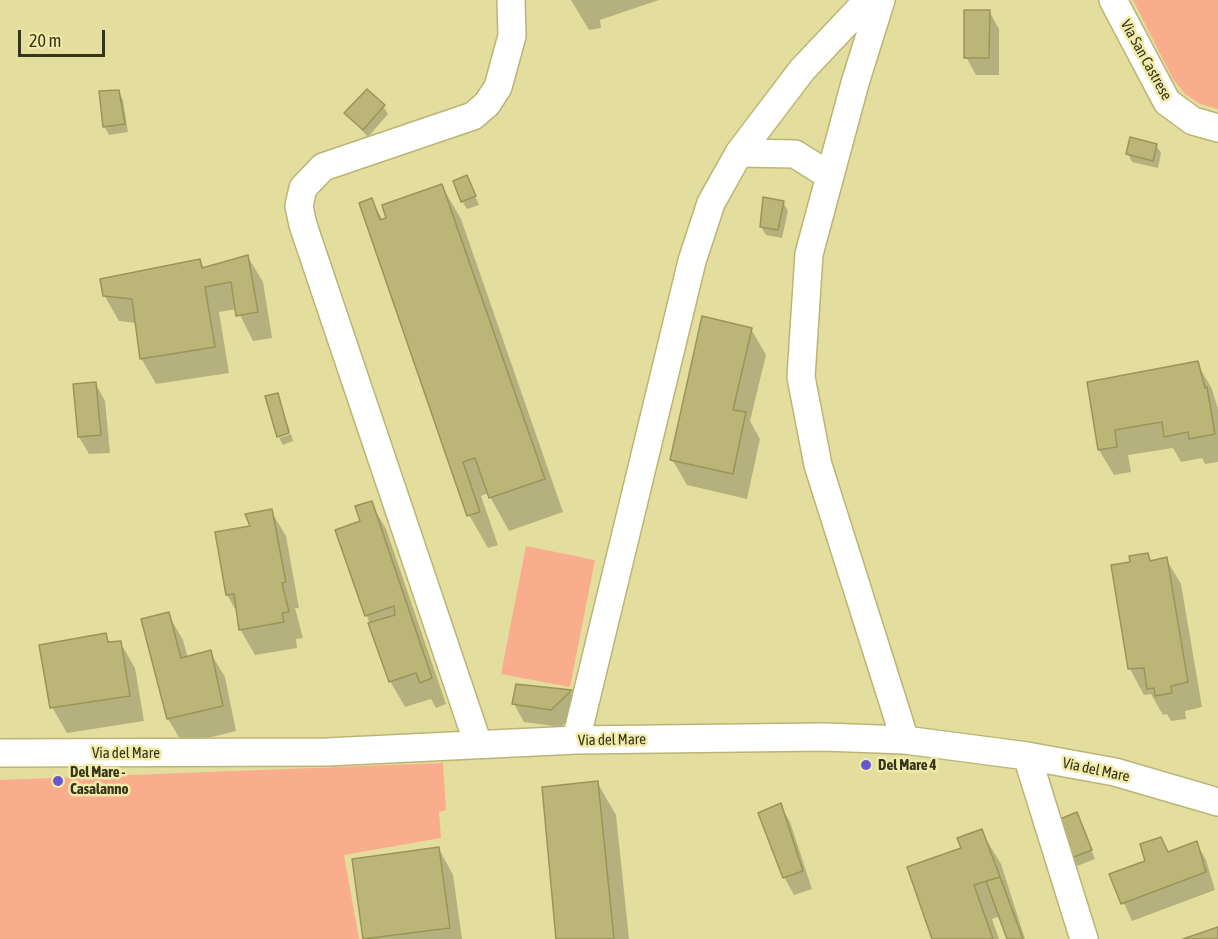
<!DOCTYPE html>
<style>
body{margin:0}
#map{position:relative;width:1218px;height:939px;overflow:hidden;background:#e3de9e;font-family:"Asap Condensed",sans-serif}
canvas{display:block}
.scale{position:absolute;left:18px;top:30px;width:87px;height:27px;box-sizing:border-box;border:3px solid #36341a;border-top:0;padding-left:8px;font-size:18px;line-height:21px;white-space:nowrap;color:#36341a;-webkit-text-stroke:4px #f1ebaa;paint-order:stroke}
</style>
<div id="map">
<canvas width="1218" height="939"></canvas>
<div class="scale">20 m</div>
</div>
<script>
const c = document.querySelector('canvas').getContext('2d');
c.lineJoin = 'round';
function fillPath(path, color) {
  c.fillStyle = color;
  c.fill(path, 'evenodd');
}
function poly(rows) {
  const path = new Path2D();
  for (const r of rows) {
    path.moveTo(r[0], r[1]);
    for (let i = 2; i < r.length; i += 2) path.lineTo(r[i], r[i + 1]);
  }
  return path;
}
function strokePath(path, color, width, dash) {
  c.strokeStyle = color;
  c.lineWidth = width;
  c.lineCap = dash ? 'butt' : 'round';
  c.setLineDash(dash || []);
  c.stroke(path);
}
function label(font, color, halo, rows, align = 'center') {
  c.font = font + ' "Asap Condensed",sans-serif';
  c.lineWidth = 5;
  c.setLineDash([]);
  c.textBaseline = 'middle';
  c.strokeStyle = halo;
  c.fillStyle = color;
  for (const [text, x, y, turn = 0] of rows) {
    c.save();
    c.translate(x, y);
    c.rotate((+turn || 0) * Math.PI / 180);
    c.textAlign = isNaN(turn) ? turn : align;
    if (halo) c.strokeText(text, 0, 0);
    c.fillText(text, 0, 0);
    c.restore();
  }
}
fillPath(poly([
 [1133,0,1218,0,1218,109,1200,104,1185,94,1173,79],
 [526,546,595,560,570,687,501,674],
 [443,763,446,810,439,812,441,838,344,855,359,939,0,939,0,780]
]), '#faad8c');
fillPath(poly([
 [571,0,659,0,600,20,601,28,589,30],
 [989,11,999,29,999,75,976,75,966,57],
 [118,91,123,100,128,132,109,135,104,126],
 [383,106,388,114,368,137,346,113],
 [1156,145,1161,153,1158,168,1132,162,1128,154],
 [467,177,479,205,467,209,462,201],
 [442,186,461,219,563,512,509,531,488,493,481,496,498,545,488,548,469,515,371,200,383,220],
 [783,202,788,211,782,238,766,235,761,227],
 [248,257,263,282,272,338,253,341,237,309,219,312,229,373,156,384,141,358,136,323,119,321,104,295,200,261,205,269],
 [751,329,766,355,750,421,760,439,747,499,687,485,672,459],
 [1197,363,1212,389,1218,409,1218,462,1205,464,1202,458,1181,462,1173,448,1128,455,1131,472,1114,475,1099,450,1088,383],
 [95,383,105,401,110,453,89,454,79,437,74,385],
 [277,395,290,431,278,435],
 [291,434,293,441,283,445,279,438],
 [371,503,386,529,446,704,436,708,431,699,405,707,390,681,337,531,362,522],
 [271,511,286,536,299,608,295,608,303,638,296,639,297,648,255,655,240,629,238,614,227,595,252,527],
 [1148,555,1152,562,1166,559,1181,584,1202,707,1185,711,1186,719,1171,721,1167,714,1163,715,1151,694,1144,695,1130,669,1132,563],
 [168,614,183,640,188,658,210,652,225,677,236,731,183,744,168,719],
 [105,635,110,643,120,642,135,668,144,721,67,733,52,707],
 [517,685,571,692,580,708,561,727,524,722,514,704],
 [597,782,616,815,629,939,558,939],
 [780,805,790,822,812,889,794,895,784,877],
 [1076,814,1095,859,1077,866,1073,858],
 [981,831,1001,864,1025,939,1009,939,1001,916,992,919,999,939,934,939,963,849],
 [1160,838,1169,853,1196,842,1206,860,1215,890,1132,921,1111,875,1147,862],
 [439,849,453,875,462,939,365,939,354,861]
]), '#0003');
const building = poly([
 [964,10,990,10,989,58,964,58,964,10],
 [367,89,385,105,363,130,344,113,367,89],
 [119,90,125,124,103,127,99,91,119,90],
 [1130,137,1157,144,1153,161,1126,154,1130,137],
 [467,175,476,196,461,202,453,181,467,175],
 [442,184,545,479,489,498,475,458,463,462,480,512,467,516,359,203,372,198,380,220,386,218,382,205,442,184],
 [763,197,784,201,778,230,760,227,763,197],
 [248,255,258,312,236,316,231,282,205,287,215,347,140,359,132,299,103,296,100,279,200,259,202,268,248,255],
 [702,316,752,328,733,410,746,412,733,474,670,460,702,316],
 [1198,361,1205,388,1207,387,1215,434,1189,439,1188,432,1164,437,1162,422,1115,430,1117,447,1098,450,1087,382,1198,361],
 [96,382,101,435,78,437,73,384,96,382],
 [278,393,289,433,277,437,265,396,278,393],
 [372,501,432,678,420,683,416,673,389,682,368,623,395,615,394,606,365,616,335,530,360,521,355,506,372,501],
 [272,509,286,582,282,583,289,612,282,613,284,622,239,630,234,594,226,595,215,532,250,526,245,514,272,509],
 [1148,553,1150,561,1167,557,1188,682,1171,686,1172,693,1155,696,1154,688,1147,689,1144,668,1128,669,1111,565,1130,562,1129,556,1148,553],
 [169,612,181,658,211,650,223,706,167,719,141,619,169,612],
 [106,633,108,642,121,641,130,696,50,708,39,645,106,633],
 [516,684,572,690,551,710,512,704,516,684],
 [598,781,614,939,556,939,542,787,598,781],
 [781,803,803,871,783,878,758,813,781,803],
 [1077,812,1092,850,1071,858,1058,820,1077,812],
 [982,829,1000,877,974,885,993,939,932,939,907,867,961,848,957,838,982,829],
 [1161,837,1168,852,1197,841,1206,872,1121,904,1109,874,1145,861,1140,844,1161,837],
 [439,847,450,928,363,939,352,859,439,847],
 [1000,877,1023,939,1007,939,986,881,1000,877],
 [1218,927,1218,939,1183,939,1218,927]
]);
fillPath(building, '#bbb677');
strokePath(building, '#9a9557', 1.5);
const minor = poly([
 [881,0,855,83,809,254,801,377,818,465,905,740],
 [1113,0,1167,102,1193,121,1218,128],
 [739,153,795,154,830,176],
 [576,740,692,261,711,203,739,153,802,70,868,0],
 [478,744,303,225,299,206,303,188,323,167,473,116,487,104,498,87,512,36,511,0],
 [0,753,327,752,576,740,824,737,905,740,1027,756,1115,772,1218,802],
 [1027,756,1084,939]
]);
strokePath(minor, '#bab576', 30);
strokePath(minor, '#fff', 27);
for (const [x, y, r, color] of [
 [866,765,6,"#6758d1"],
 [58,781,6,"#6758d1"]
]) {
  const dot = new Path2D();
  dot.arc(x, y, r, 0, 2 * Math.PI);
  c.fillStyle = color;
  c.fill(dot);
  strokePath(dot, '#f1ebaa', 2);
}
label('15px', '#36341a', '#f1ebaa', [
 ["Via San Castrese",1146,60,61],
 ["Via del Mare",612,740,-1],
 ["Via del Mare",126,753],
 ["Via del Mare",1096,770,12]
]);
label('bold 15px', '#36341a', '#f1ebaa', [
 ["Del Mare 4",878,765],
 ["Del Mare -",70,772],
 ["Casalanno",70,789]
], 'left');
</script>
